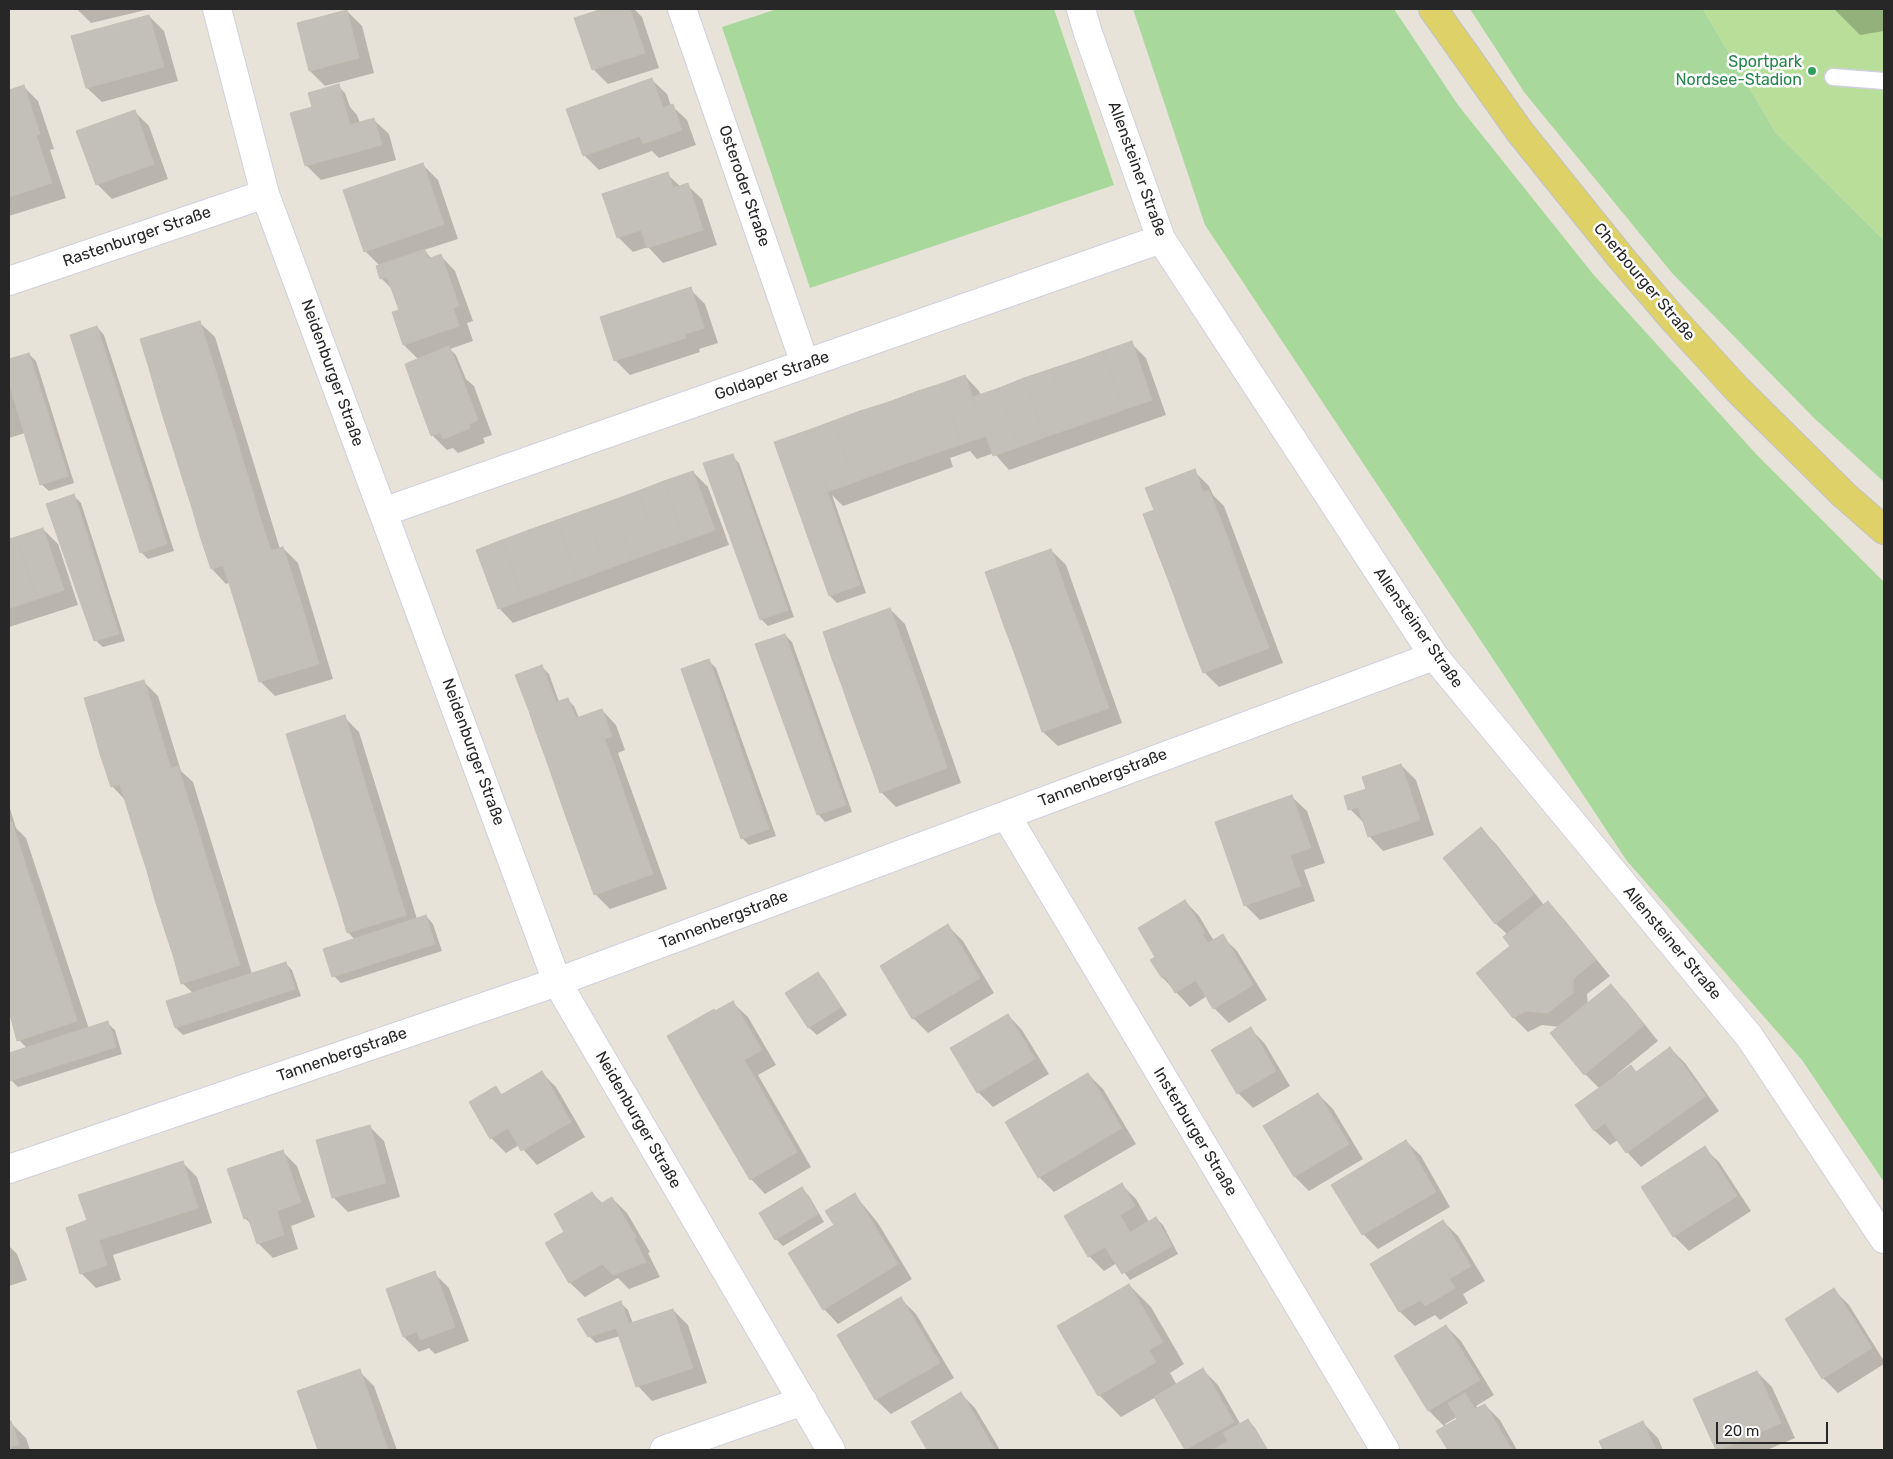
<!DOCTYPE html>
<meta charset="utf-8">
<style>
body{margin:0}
#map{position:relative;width:1893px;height:1459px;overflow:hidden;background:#e8e3d9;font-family:Rubik,sans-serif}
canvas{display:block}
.frame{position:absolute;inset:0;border:10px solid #272727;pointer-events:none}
.scale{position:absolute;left:1716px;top:1422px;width:112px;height:22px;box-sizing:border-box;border:2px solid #272727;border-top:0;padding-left:6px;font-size:15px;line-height:18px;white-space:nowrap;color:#272727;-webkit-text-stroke:4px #fff;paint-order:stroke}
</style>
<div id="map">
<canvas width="1893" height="1459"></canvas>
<div class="frame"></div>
<div class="scale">20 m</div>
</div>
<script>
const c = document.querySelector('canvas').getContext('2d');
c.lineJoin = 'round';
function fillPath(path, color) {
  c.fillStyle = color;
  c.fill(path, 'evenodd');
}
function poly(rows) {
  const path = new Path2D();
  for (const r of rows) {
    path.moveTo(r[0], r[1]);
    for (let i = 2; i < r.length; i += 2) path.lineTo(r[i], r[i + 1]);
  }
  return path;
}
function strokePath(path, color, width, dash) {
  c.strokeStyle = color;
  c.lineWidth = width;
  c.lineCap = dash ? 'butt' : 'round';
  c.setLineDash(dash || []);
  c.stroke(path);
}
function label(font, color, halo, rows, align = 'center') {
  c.font = font + ' Rubik,sans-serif';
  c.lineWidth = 5;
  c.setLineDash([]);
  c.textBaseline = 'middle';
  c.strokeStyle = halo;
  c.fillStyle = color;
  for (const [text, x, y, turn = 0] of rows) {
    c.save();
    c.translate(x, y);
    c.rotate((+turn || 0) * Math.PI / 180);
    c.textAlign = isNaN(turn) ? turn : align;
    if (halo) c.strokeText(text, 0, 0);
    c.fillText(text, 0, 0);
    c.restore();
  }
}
fillPath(poly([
 [777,9,1054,9,1114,185,810,288,722,27],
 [1133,9,1394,9,1458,105,1593,274,1757,455,1884,582,1884,1182,1802,1060,1627,861,1205,225],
 [1470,9,1703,9,1776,133,1884,240,1884,482,1814,418,1672,273,1524,92]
]), '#a9d89c');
fillPath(poly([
 [1703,9,1884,9,1884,240,1776,133]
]), '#b8de99');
fillPath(poly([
 [77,9,150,9,91,23],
 [606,9,634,9,642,17,659,68,608,84,593,69,576,19],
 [1834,9,1884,9,1884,31,1860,35],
 [347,11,362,26,374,73,325,86,310,71,298,24],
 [149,16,164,31,178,81,102,102,87,88],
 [652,80,667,94,671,106,672,106,687,120,696,145,659,158,652,151,599,170,584,155],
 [23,86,38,101,54,149,50,150,66,198,9,216,9,91],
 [338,86,345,93,350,107,357,115,360,123,374,120,389,134,396,160,321,180,306,165,314,108,313,106],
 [134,111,149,126,168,179,112,199,97,184],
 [423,165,438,180,458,239,424,250,432,259,441,256,455,271,473,321,467,323,473,341,450,349,456,355,466,379,474,386,492,435,483,438,485,443,458,453,453,448,447,450,432,435,419,360,404,345,394,313,401,311,394,291,381,278,380,266,365,251],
 [667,174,681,187,687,185,702,199,717,245,663,263,648,247,633,252,618,237],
 [690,289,705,304,718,343,699,349,700,352,630,375,615,360],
 [200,323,215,337,280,549,283,548,298,563,333,679,275,696,260,681,230,582,226,584,212,569],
 [97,327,104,335,174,551,148,559,141,552],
 [1131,343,1146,358,1166,415,1009,470,994,453,977,459,970,451,950,458,953,467,843,506,832,495,866,593,837,603,830,596,776,442,965,376,979,391,981,395],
 [29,354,36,361,74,483,49,491,41,484,25,433,9,438,9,360],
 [732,456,739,463,794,617,768,626,761,619],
 [1194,471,1209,486,1213,495,1224,506,1283,663,1219,687,1204,672,1155,511],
 [693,472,708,487,729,545,513,623,499,608],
 [74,496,81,503,125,641,103,647,95,640],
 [43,529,58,544,78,605,9,627,9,541],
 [1051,550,1066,565,1122,723,1058,746,1043,732],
 [890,609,905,624,961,783,896,807,881,792],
 [785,635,792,642,852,812,825,822,818,814],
 [709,661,716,668,776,836,749,845,742,838],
 [542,667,549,674,559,702,567,699,574,706,579,718,602,710,616,725,625,750,618,753,667,889,610,909,595,894,517,676],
 [143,681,158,696,181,771,193,782,252,974,285,963,292,970,301,996,183,1035,176,1028,193,993,182,983,126,801,112,786],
 [344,717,359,732,417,919,426,916,433,924,442,951,341,983,334,976,355,940,348,932],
 [1401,765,1416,780,1434,835,1383,851,1369,836,1365,824,1350,809],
 [1292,797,1307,811,1325,863,1304,870,1315,901,1260,920,1245,905],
 [9,805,16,828,26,838,89,1029,107,1023,115,1030,122,1054,18,1087,11,1080,9,1074,9,1054,27,1048,19,1040,9,1010],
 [1481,829,1496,844,1544,905,1548,903,1562,917,1610,976,1587,994,1588,1005,1611,986,1626,1001,1658,1041,1616,1075,1618,1077,1631,1067,1637,1073,1670,1048,1685,1063,1719,1111,1641,1167,1627,1152,1618,1140,1610,1145,1595,1131,1577,1106,1600,1089,1585,1074,1560,1027,1542,1025,1528,1032,1513,1017,1511,947,1508,935,1496,924,1444,858],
 [1185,901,1199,916,1214,941,1222,936,1237,951,1267,1000,1229,1023,1214,1008,1207,996,1190,1007,1162,977,1157,958],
 [948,926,963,941,994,993,928,1033,913,1018],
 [818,974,825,981,847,1015,817,1035,809,1028,787,994],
 [733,1003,748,1017,776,1065,758,1075,811,1167,765,1194,751,1179,716,1012],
 [1008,1015,1022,1030,1049,1074,993,1107,978,1092],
 [1251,1029,1265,1044,1290,1086,1253,1108,1238,1093],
 [542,1073,556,1087,585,1137,537,1165,519,1145,506,1153,491,1138,495,1088,503,1095],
 [1088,1074,1103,1089,1136,1144,1054,1192,1039,1177],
 [1318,1094,1333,1109,1363,1159,1309,1191,1295,1177],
 [369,1126,384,1141,400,1197,348,1212,333,1197],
 [1406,1141,1421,1156,1450,1207,1378,1249,1363,1234],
 [1704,1148,1719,1162,1751,1211,1689,1251,1674,1236],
 [282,1151,297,1166,315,1217,291,1226,298,1249,273,1258,258,1243,252,1225,245,1218],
 [182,1162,197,1177,212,1223,113,1255,121,1280,96,1288,81,1273,89,1221],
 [1121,1184,1136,1199,1149,1222,1156,1218,1163,1225,1178,1254,1130,1280,1117,1263,1104,1271,1089,1256],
 [802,1189,809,1196,824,1222,783,1246,776,1239],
 [592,1193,603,1204,612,1198,627,1213,650,1252,648,1253,660,1277,629,1289,618,1278,585,1297,570,1283,547,1243,566,1232],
 [855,1195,878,1223,912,1279,838,1324,824,1309,836,1225],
 [1443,1221,1458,1236,1485,1281,1463,1294,1468,1303,1440,1320,1435,1315,1415,1326,1400,1312,1372,1264],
 [9,1246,17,1254,27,1280,9,1286],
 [434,1273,449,1288,469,1341,435,1354,429,1348,419,1352,404,1337,387,1290],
 [1129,1285,1151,1307,1184,1364,1170,1373,1177,1385,1203,1370,1218,1385,1241,1425,1248,1420,1255,1428,1268,1450,1186,1450,1156,1397,1121,1417,1099,1395],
 [1834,1290,1849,1305,1884,1361,1884,1364,1838,1393,1823,1378],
 [901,1299,916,1314,954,1378,891,1414,876,1400,839,1335],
 [621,1303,628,1310,633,1324,673,1310,688,1325,707,1383,652,1401,638,1386,620,1336,596,1343,589,1336],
 [1446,1326,1461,1341,1494,1395,1476,1406,1479,1409,1485,1405,1500,1420,1517,1450,1449,1450,1438,1431,1445,1427,1429,1411,1396,1357],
 [1457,1417,1459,1419,1447,1426,1445,1424],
 [359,1371,374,1386,397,1450,319,1450,299,1392],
 [1757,1372,1772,1387,1795,1438,1767,1450,1717,1450,1695,1400],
 [961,1394,975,1408,1000,1450,929,1450,913,1422],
 [9,1423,11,1423,26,1438,30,1450,9,1450],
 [1643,1423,1658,1438,1663,1450,1604,1450,1600,1441]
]), '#0003');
const building = poly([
 [602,9,630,9,645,53,592,70,574,18,602,9],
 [347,10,359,58,309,71,297,23,347,10],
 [149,15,164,67,86,88,71,36,149,15],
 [652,78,663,108,673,104,682,130,643,144,640,136,583,156,566,109,652,78],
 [339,84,343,99,312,107,308,93,339,84],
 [24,85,40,134,36,135,52,183,9,197,9,90,24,85],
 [343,99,350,125,374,118,382,145,305,166,290,113,343,99],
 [135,110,154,164,96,185,76,131,135,110],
 [423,163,444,224,364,252,343,190,423,163],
 [668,172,673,188,688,183,703,230,647,248,641,230,617,238,602,194,668,172],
 [425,249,428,259,441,254,459,306,453,308,459,326,403,345,392,312,399,310,387,277,380,279,376,266,425,249],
 [691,287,704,328,685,334,686,338,614,361,600,317,691,287],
 [200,321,209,350,149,368,140,339,200,321],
 [97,326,167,544,140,553,70,335,97,326],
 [1132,341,1152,400,1123,410,1103,351,1132,341],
 [449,346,459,370,413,387,405,364,449,346],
 [209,350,217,375,156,393,149,368,209,350],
 [1103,351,1123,410,1098,419,1078,360,1103,351],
 [29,353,68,476,40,485,9,383,9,359,29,353],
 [1078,360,1098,419,1072,428,1051,369,1078,360],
 [1051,369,1072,428,1045,437,1024,378,1051,369],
 [459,370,478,420,469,424,470,428,443,439,440,433,431,436,413,387,459,370],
 [217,375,225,402,164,420,156,393,217,375],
 [965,375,986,436,962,444,940,384,965,375],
 [1024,378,1045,437,1019,447,999,388,1024,378],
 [940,384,962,444,939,452,918,391,940,384],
 [999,388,1019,447,993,456,973,397,999,388],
 [918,391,939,452,910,462,889,402,918,391],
 [225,402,235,433,174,451,164,420,225,402],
 [889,402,910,462,882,472,860,411,889,402],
 [860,411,882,472,855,482,833,421,860,411],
 [833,421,855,482,827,492,806,431,833,421],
 [806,431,860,585,829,596,774,442,806,431],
 [235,433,243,461,183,480,174,451,235,433],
 [733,454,788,610,760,620,703,463,733,454],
 [243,461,252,489,192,508,183,480,243,461],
 [1195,469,1203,492,1209,490,1220,518,1154,543,1143,514,1154,510,1145,488,1195,469],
 [693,471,715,530,685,541,664,481,693,471],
 [664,481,685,541,659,550,638,491,664,481],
 [252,489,260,518,200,536,192,508,252,489],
 [638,491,659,550,632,560,611,501,638,491],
 [74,494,119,634,94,641,46,504,74,494],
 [611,501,632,560,607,569,585,510,611,501],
 [585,510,607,569,578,580,557,520,585,510],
 [260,518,271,551,211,569,200,536,260,518],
 [1220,518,1230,544,1164,569,1154,543,1220,518],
 [557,520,578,580,551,590,529,530,557,520],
 [43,528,64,590,37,599,16,537,43,528],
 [529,530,551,590,523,600,502,540,529,530],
 [16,537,37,599,10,608,9,603,9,539,16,537],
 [502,540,523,600,498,609,476,550,502,540],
 [1230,544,1239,570,1174,595,1164,569,1230,544],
 [283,547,293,578,233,596,223,565,283,547],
 [1051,549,1061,577,995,600,985,572,1051,549],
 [1239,570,1249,597,1183,621,1174,595,1239,570],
 [1061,577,1070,602,1004,626,995,600,1061,577],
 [293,578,302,606,242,625,233,596,293,578],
 [1249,597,1259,622,1193,647,1183,621,1249,597],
 [1070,602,1080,628,1014,652,1004,626,1070,602],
 [302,606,310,634,250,652,242,625,302,606],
 [890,608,900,635,832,659,823,632,890,608],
 [1259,622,1269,648,1203,673,1193,647,1259,622],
 [1080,628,1090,656,1024,680,1014,652,1080,628],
 [310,634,319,664,259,682,250,652,310,634],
 [785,634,846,805,817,815,755,644,785,634],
 [900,635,910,662,842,686,832,659,900,635],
 [1090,656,1098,679,1032,703,1024,680,1090,656],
 [709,659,769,829,741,839,681,669,709,659],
 [910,662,919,687,851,712,842,686,910,662],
 [542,665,556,702,529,711,515,675,542,665],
 [1098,679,1109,708,1042,732,1032,703,1098,679],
 [144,680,152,706,92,725,84,698,144,680],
 [919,687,928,713,860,737,851,712,919,687],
 [568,698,576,718,536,732,529,711,568,698],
 [152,706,161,736,100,754,92,725,152,706],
 [602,709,612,736,546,759,536,732,602,709],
 [928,713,938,740,870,764,860,737,928,713],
 [345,715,354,745,295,763,286,734,345,715],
 [161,736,171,768,111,787,100,754,161,736],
 [604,738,614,764,555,785,546,759,604,738],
 [938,740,947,768,880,793,870,764,938,740],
 [354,745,363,776,304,793,295,763,354,745],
 [614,764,624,793,565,814,555,785,614,764],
 [1401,764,1420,820,1368,837,1358,807,1348,810,1344,796,1366,789,1362,777,1401,764],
 [178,766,187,796,129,814,120,784,178,766],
 [363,776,371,803,313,821,304,793,363,776],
 [624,793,633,818,574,839,565,814,624,793],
 [1292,795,1311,848,1290,855,1301,886,1244,906,1215,822,1292,795],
 [187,796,197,826,138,843,129,814,187,796],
 [371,803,380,831,321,849,313,821,371,803],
 [633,818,643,846,584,867,574,839,633,818],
 [12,822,21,850,9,854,9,823,12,822],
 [197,826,205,854,147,871,138,843,197,826],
 [1481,827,1534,894,1495,924,1443,858,1481,827],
 [380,831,389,860,330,877,321,849,380,831],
 [643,846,653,874,594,895,584,867,643,846],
 [21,850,29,876,9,883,9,854,21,850],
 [205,854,214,882,155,900,147,871,205,854],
 [389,860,397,887,339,905,330,877,389,860],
 [29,876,39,905,9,915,9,883,29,876],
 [214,882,223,910,164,928,155,900,214,882],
 [397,887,406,915,347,933,339,905,397,887],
 [1185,900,1205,933,1202,934,1208,943,1223,934,1253,985,1213,1009,1196,980,1175,993,1165,976,1162,978,1150,960,1155,957,1138,928,1185,900],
 [1548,901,1596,960,1573,979,1573,993,1548,1013,1526,1011,1513,1018,1476,973,1510,946,1503,937,1548,901],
 [39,905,48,933,9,946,9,915,39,905],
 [223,910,231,937,173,955,164,928,223,910],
 [426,915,435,944,332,977,323,949,426,915],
 [948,924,980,978,912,1019,880,966,948,924],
 [48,933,58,962,9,978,9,946,48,933],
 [231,937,240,965,181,984,173,955,231,937],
 [58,962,68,992,9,1011,9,978,58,962],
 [286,962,295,989,175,1028,166,1001,286,962],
 [818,972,841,1007,808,1028,785,993,818,972],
 [1611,984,1644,1025,1584,1075,1550,1033,1611,984],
 [68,992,77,1021,17,1041,9,1011,68,992],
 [733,1001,762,1050,744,1060,749,1068,700,1095,667,1036,714,1009,715,1011,733,1001],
 [1008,1014,1035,1059,977,1093,950,1048,1008,1014],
 [108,1021,116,1047,10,1081,9,1053,108,1021],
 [1251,1027,1276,1071,1237,1094,1211,1050,1251,1027],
 [1670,1047,1706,1096,1626,1153,1605,1123,1594,1131,1575,1105,1631,1065,1636,1072,1670,1047],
 [749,1068,797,1152,750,1180,700,1095,749,1068],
 [542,1071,571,1122,521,1151,508,1128,490,1139,469,1102,496,1086,501,1095,542,1071],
 [1088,1073,1122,1128,1038,1178,1005,1122,1088,1073],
 [1318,1093,1349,1144,1294,1177,1263,1126,1318,1093],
 [370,1125,386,1183,332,1198,316,1140,370,1125],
 [1406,1140,1436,1192,1362,1235,1331,1185,1406,1140],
 [1705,1146,1737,1196,1673,1237,1641,1187,1705,1146],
 [283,1150,301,1202,277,1211,284,1235,257,1244,248,1217,244,1219,227,1169,283,1150],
 [183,1161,198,1208,99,1240,107,1265,80,1274,66,1228,87,1220,78,1195,183,1161],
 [1122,1183,1135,1206,1120,1215,1130,1232,1088,1257,1064,1216,1122,1183],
 [802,1187,818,1214,775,1240,759,1213,802,1187],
 [592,1192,600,1204,612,1197,636,1237,634,1238,646,1262,613,1275,602,1264,569,1283,545,1243,564,1232,554,1214,592,1192],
 [855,1193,863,1207,834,1225,825,1211,855,1193],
 [863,1207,898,1264,823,1310,788,1253,863,1207],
 [1156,1217,1172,1246,1122,1274,1105,1247,1156,1217],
 [1443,1220,1471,1266,1449,1279,1455,1288,1425,1306,1421,1300,1399,1312,1370,1264,1443,1220],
 [435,1271,455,1327,420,1340,417,1332,403,1337,386,1289,435,1271],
 [1129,1284,1163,1342,1149,1350,1156,1362,1098,1396,1057,1326,1129,1284],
 [1834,1288,1872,1348,1822,1379,1785,1319,1834,1288],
 [901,1297,940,1363,875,1400,837,1335,901,1297],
 [621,1301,629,1324,588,1337,577,1319,621,1301],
 [673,1309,693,1368,636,1387,616,1328,673,1309],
 [1446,1325,1480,1380,1428,1411,1394,1356,1446,1325],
 [1203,1368,1234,1422,1185,1450,1154,1397,1203,1368],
 [360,1369,388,1450,318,1450,297,1391,360,1369],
 [1757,1371,1781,1423,1720,1450,1716,1450,1693,1399,1757,1371],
 [961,1392,995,1450,927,1450,926,1448,911,1422,961,1392],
 [1465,1393,1475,1409,1485,1404,1512,1450,1448,1450,1436,1431,1457,1419,1448,1403,1465,1393],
 [1248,1419,1260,1438,1239,1450,1213,1450,1228,1441,1223,1433,1248,1419],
 [11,1421,19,1444,9,1448,9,1422,11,1421],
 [1643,1421,1656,1450,1603,1450,1599,1441,1643,1421],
 [1260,1438,1267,1450,1239,1450,1260,1438]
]);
fillPath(building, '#c3c0b9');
strokePath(building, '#c2bfb4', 1);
const lane = poly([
 [1833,77,1884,81]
]);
const street = poly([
 [217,9,265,194,557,982,831,1450],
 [682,9,805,364],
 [1081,9,1088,33,1161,239,1434,656,1749,1036,1884,1239],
 [9,281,265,194],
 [383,512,1161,239],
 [1006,815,1385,1450],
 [9,1169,557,982,1434,656],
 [664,1450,803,1401]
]);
const primary = poly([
 [1433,9,1520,132,1622,259,1674,320,1737,389,1844,495,1884,530]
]);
strokePath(lane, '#cfd0de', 19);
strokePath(street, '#cfd0de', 30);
strokePath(primary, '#c3c3c3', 30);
strokePath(lane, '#fff', 16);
strokePath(street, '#fff', 28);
strokePath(primary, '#ded168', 28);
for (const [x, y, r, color] of [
 [1812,71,5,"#2e9e5b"]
]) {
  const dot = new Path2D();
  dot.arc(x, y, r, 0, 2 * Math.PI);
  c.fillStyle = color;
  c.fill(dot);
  strokePath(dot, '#fff', 2);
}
label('16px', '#27864d', '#fff', [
 ["Sportpark",1802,62],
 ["Nordsee-Stadion",1802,80]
], 'right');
label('16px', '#272727', '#fff', [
 ["Allensteiner Straße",1137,169,70],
 ["Osteroder Straße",744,186,71],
 ["Rastenburger Straße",137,237,-19],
 ["Cherbourger Straße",1644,282,50],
 ["Neidenburger Straße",332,373,70],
 ["Goldaper Straße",772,376,-19],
 ["Allensteiner Straße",1418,628,55],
 ["Neidenburger Straße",473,752,70],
 ["Tannenbergstraße",1103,778,-21],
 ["Tannenbergstraße",724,920,-21],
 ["Allensteiner Straße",1672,943,50],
 ["Tannenbergstraße",342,1055,-19],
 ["Neidenburger Straße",638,1120,60],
 ["Insterburger Straße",1195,1132,59]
]);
</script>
